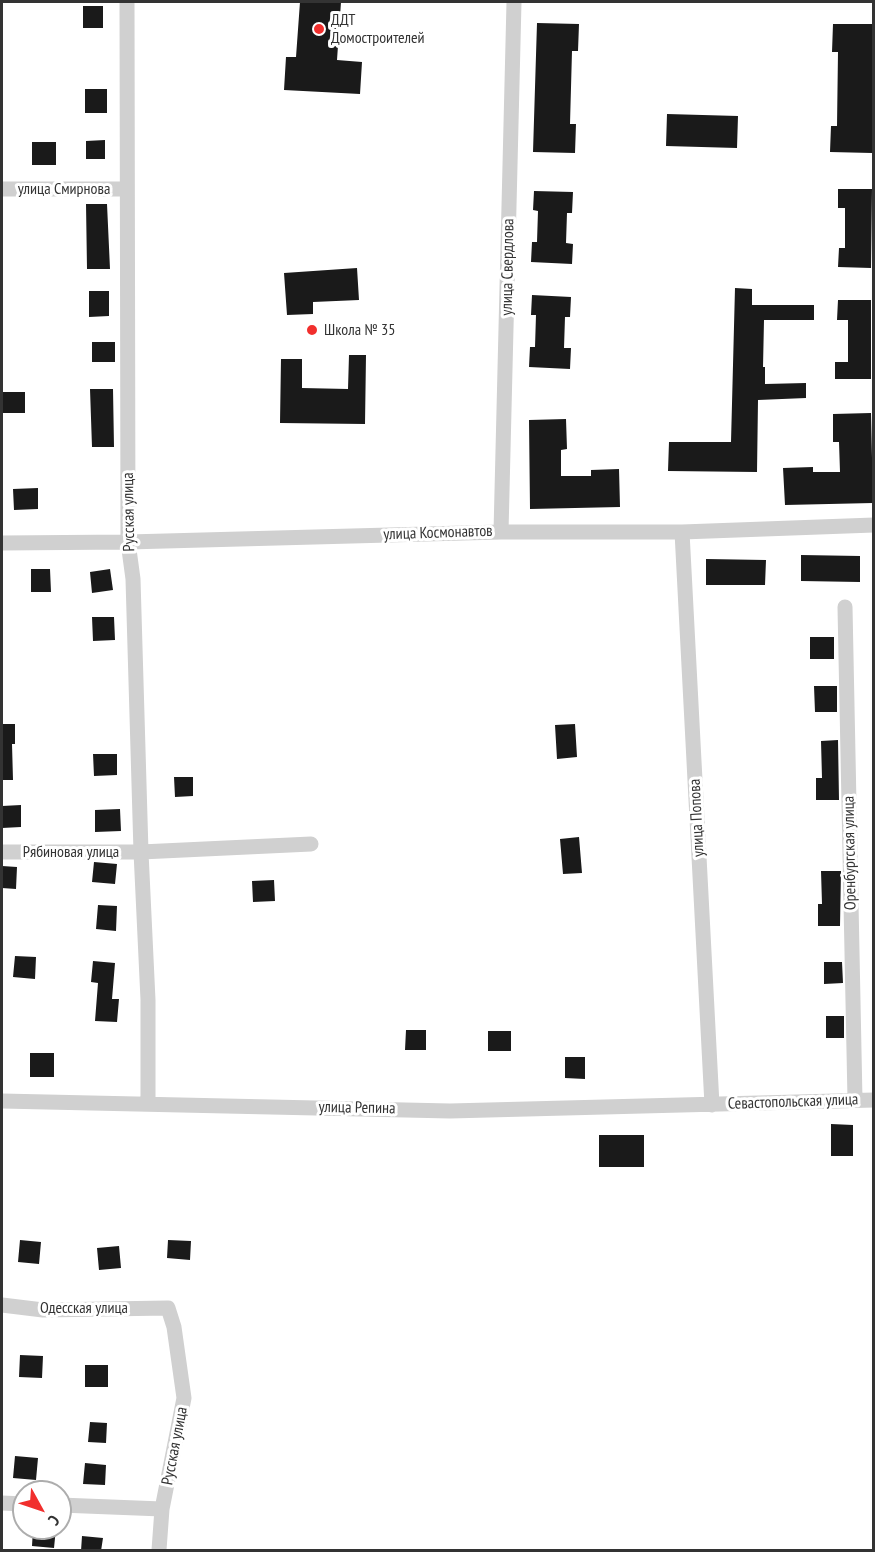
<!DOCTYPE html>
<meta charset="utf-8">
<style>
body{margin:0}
#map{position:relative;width:875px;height:1552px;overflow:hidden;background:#fff;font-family:"PT Sans Narrow",sans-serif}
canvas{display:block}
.frame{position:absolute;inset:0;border:3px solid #333;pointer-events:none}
.north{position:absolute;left:12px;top:1480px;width:60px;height:60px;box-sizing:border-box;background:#fff;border:2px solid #adadad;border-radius:50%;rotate:130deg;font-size:16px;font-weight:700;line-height:24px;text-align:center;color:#333}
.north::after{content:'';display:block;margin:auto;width:21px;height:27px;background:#f12f2d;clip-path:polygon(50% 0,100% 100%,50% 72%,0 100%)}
</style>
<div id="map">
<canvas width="875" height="1552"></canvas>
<div class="frame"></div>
<div class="north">С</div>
</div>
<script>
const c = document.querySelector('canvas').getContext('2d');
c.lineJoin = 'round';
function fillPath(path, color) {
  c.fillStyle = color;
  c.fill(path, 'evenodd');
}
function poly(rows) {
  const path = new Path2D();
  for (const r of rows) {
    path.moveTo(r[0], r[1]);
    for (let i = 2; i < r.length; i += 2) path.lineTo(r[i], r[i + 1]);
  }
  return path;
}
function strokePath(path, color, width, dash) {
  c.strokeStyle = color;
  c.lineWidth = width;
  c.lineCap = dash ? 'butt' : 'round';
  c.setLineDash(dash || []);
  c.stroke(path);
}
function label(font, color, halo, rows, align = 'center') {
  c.font = font + ' "PT Sans Narrow",sans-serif';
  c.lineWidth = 6;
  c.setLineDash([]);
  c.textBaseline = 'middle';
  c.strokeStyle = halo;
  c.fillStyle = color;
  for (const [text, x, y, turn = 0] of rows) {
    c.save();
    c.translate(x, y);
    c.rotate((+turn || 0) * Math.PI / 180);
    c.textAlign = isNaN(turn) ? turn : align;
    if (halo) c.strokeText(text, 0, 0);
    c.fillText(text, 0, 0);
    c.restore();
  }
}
fillPath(poly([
 [300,2,341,2,337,60,362,62,360,94,284,90,286,57,296,57],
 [83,6,103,6,103,28,83,28],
 [537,23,579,24,578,51,572,51,570,124,576,124,575,153,533,152],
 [833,24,873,24,872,153,830,152,831,126,837,126,838,52,832,52],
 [85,89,107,89,107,113,85,113],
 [667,114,738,116,737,148,666,146],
 [105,140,105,159,86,159,86,141],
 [32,142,56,142,56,165,32,165],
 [838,189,872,189,871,268,838,267,839,248,845,248,845,208,838,208],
 [534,191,573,192,572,213,567,213,566,243,573,244,572,264,531,262,532,242,537,242,538,211,533,210],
 [86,204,107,204,110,269,87,269],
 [357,268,359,300,313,302,313,314,287,315,284,273],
 [735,288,752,289,752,305,814,305,814,320,764,320,763,367,765,367,765,384,806,383,806,398,758,400,757,472,668,471,669,442,731,442],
 [89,291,109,291,109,316,89,317],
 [532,295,571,297,570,317,565,317,564,348,571,348,570,369,529,367,530,347,535,347,536,315,531,315],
 [838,300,871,300,871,379,835,379,835,362,848,362,848,320,837,320],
 [92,342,115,342,115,362,92,362],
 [349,355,366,355,365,424,280,423,281,359,302,359,302,388,348,389],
 [90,389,113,389,114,447,92,447],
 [3,392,25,392,25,413,3,413],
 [871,413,873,503,785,505,783,468,813,467,813,472,840,472,839,442,833,442,833,414],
 [566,419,567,449,561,450,561,476,591,476,591,470,619,469,620,507,530,509,529,420],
 [38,488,38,509,14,510,13,489],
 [801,555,860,556,860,582,801,581],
 [706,559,766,560,765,585,706,585],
 [31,569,50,569,51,592,31,592],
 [110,569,113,590,92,593,90,572],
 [92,617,114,617,115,640,93,641],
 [810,637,834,637,834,659,810,659],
 [814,686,837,686,837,712,815,712],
 [2,724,15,724,15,744,12,744,13,780,2,780],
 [575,724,577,757,557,759,555,725],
 [838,740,839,800,816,800,816,778,822,778,821,741],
 [93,754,117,754,117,775,94,776],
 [174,777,193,777,193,796,175,797],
 [21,805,21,827,2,828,2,806],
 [120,809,121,831,95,832,95,810],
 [579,837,582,873,563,874,560,839],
 [94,862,117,864,115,884,92,882],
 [2,866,17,867,16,889,2,888],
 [821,871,841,871,840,926,818,926,818,904,822,904],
 [274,880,275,901,253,902,252,881],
 [98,905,117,906,116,931,96,929],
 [15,956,36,957,35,979,13,977],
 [93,961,115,963,112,999,119,999,117,1022,95,1021,98,983,91,982],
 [824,962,842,962,843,983,824,984],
 [826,1016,844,1016,844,1038,826,1038],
 [406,1030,426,1030,426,1050,405,1050],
 [488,1031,511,1031,511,1051,488,1051],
 [30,1053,54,1053,54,1077,30,1077],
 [565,1057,585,1057,585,1079,565,1078],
 [831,1124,853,1125,853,1156,831,1156],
 [599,1135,644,1135,644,1167,599,1167],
 [20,1240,41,1242,39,1264,18,1262],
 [168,1240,191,1241,190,1260,167,1258],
 [119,1246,121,1268,99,1270,97,1248],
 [20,1355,43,1356,42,1378,19,1377],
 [85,1365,108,1365,108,1387,85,1387],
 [90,1422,107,1423,106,1443,88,1442],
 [15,1456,38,1458,36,1480,13,1478],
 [85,1463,106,1465,105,1485,83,1484],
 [33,1528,56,1528,54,1548,32,1546],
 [82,1536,103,1538,101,1551,81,1551]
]), '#1a1a1a');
strokePath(poly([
 [127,2,128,542,133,579,141,852,311,844],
 [2,189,127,189],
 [501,532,514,2],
 [682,532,712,1105],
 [2,543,128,542,501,532,682,532,874,525],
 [845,607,855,1100],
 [2,852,141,852,148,1000,148,1104],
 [2,1101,450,1111,874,1100],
 [2,1305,43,1310,168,1308,174,1327,184,1398,162,1509,159,1550],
 [2,1503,24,1504],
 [60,1505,162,1509]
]), '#d0d0d0', 15);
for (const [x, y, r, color] of [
 [319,29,6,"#f12f2d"],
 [312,330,6,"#f12f2d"]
]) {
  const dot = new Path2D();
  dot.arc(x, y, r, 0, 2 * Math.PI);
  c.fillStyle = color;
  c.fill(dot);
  strokePath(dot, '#fff', 2);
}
label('16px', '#333', '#fff', [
 ["ДДТ",331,20],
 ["Домостроителей",331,38],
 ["Школа № 35",324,330]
], 'left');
label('16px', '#333', '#fff', [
 ["улица Смирнова",64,189],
 ["улица Свердлова",508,267,-89],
 ["Русская улица",129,512,-91],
 ["улица Космонавтов",438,533,-2],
 ["улица Попова",697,818,-93],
 ["Рябиновая улица",71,852],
 ["Оренбургская улица",850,853,-91],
 ["Севастопольская улица",793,1102,-2],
 ["улица Репина",357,1108,1],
 ["Одесская улица",84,1308],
 ["Русская улица",175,1446,-79]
]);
</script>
